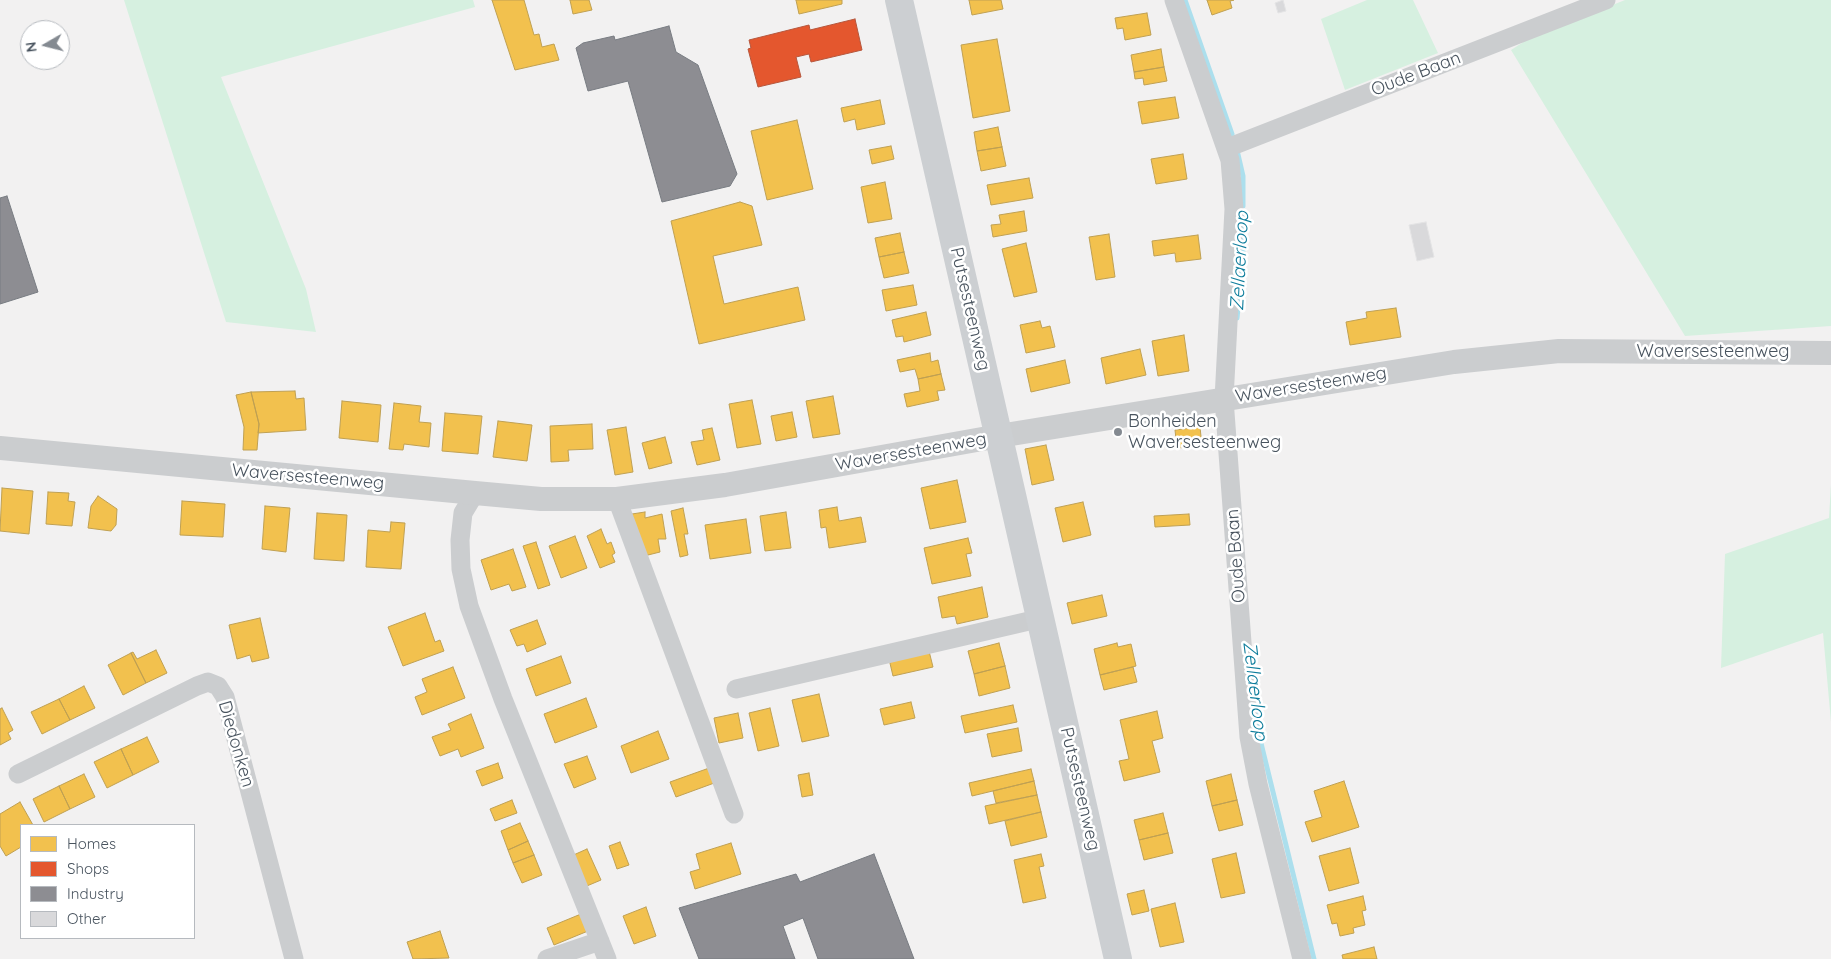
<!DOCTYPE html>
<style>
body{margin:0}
#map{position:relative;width:1831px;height:959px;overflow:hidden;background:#f2f1f1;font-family:Quicksand,sans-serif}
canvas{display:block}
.legend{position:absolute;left:20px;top:824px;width:175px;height:115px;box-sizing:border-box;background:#fff;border:1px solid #b6babf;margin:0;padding:6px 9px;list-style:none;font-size:15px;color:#48535e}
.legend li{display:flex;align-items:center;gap:10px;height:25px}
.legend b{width:25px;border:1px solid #b6babf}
.north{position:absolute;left:20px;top:20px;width:50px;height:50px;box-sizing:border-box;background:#fff;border:1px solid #b6babf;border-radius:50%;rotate:262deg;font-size:14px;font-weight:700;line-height:20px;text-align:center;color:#48535e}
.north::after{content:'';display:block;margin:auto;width:18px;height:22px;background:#848a91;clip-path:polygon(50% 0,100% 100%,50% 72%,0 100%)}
</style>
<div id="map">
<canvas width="1831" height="959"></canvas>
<ul class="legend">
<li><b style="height:14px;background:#f2c14e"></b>Homes</li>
<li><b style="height:14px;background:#e4572e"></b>Shops</li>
<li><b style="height:14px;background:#8d8d92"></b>Industry</li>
<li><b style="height:14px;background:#d9d9db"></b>Other</li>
</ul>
<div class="north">N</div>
</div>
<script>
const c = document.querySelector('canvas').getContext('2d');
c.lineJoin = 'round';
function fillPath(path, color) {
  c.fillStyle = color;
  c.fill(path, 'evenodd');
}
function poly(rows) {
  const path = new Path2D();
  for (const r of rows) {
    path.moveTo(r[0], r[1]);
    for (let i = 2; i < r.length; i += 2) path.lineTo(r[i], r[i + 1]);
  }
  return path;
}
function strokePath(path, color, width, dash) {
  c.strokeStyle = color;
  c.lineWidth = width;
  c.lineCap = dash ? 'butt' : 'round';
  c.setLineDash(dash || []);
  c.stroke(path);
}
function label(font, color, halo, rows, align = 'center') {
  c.font = font + ' Quicksand,sans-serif';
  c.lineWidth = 5;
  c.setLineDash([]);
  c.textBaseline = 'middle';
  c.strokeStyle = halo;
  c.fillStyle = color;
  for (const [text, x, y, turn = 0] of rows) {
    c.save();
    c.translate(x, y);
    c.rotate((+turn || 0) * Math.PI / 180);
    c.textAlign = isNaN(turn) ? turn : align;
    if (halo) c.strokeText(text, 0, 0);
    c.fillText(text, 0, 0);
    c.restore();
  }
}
fillPath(poly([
 [124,0,473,0,475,7,221,77,306,289,316,332,226,322],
 [1367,0,1413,0,1438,53,1345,90,1321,19],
 [1625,0,1831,0,1831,326,1685,336,1511,50,1528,39],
 [1831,484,1831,722,1823,633,1721,668,1725,554,1829,518]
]), '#d6f0e0');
const homes = poly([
 [492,0,524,0,534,35,539,34,542,47,554,44,559,60,515,70,492,0],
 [570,0,589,0,592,10,573,14,570,0],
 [796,0,842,0,842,4,799,14,796,0],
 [969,0,1001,0,1003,9,972,15,969,0],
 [1207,0,1234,0,1230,1,1232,8,1212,15,1207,0],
 [1147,13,1151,35,1125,40,1123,28,1117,29,1115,18,1147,13],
 [997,39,1010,111,973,118,961,45,997,39],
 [1161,49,1164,67,1134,72,1131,55,1161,49],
 [1164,67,1167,81,1144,85,1143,78,1135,79,1134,72,1164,67],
 [1175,97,1179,118,1142,124,1138,102,1175,97],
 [880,100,885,124,857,130,855,119,844,122,841,108,880,100],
 [797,120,813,189,767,200,751,131,797,120],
 [998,127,1002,147,977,151,974,132,998,127],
 [891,146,894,159,872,164,869,150,891,146],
 [1002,147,1006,166,981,171,977,151,1002,147],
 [1183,154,1187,179,1156,184,1151,159,1183,154],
 [1029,178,1033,198,991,205,987,185,1029,178],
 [885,182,892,219,868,223,861,187,885,182],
 [740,202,752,206,762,245,713,256,724,304,798,287,805,320,699,344,671,221,740,202],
 [1024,211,1027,231,993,237,991,225,1001,224,999,215,1024,211],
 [900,233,904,252,879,257,875,238,900,233],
 [1109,234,1115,277,1096,280,1089,237,1109,234],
 [1198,235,1201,259,1176,262,1175,253,1154,256,1152,241,1198,235],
 [1026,243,1037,292,1014,297,1002,249,1026,243],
 [904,252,909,273,884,278,879,257,904,252],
 [913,285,917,305,886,311,882,290,913,285],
 [1396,308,1401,337,1350,345,1346,322,1367,318,1366,312,1396,308],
 [926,312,931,335,904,342,903,336,896,337,892,320,926,312],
 [1040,321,1042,328,1050,326,1055,347,1026,353,1020,325,1040,321],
 [1184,335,1189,371,1158,376,1152,341,1184,335],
 [1140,349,1146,375,1106,384,1101,358,1140,349],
 [930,353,931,362,938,360,941,374,918,379,915,369,900,372,897,360,930,353],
 [1065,360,1070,383,1031,392,1026,369,1065,360],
 [941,374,945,390,937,391,939,400,907,407,904,394,920,391,918,379,941,374],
 [295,391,296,399,304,398,306,430,258,433,259,424,251,392,295,391],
 [251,392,259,424,257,450,243,450,244,427,236,395,251,392],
 [833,396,840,434,813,438,806,401,833,396],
 [752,400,761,444,737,448,729,404,752,400],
 [342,401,381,405,378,442,339,438,342,401],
 [394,403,421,406,419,422,431,423,429,447,404,444,403,450,389,449,394,403],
 [792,412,797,437,776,441,771,416,792,412],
 [445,413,482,416,478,454,442,451,445,413],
 [498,421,532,425,527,461,493,457,498,421],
 [592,424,593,449,568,450,569,461,551,462,550,426,592,424],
 [626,427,633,472,615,475,607,430,626,427],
 [1200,427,1202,446,1177,448,1175,430,1200,427],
 [712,428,720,460,697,465,691,442,704,440,702,430,712,428],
 [665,437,672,463,649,469,642,443,665,437],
 [1046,445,1054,480,1032,485,1025,449,1046,445],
 [957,480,966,522,930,529,921,488,957,480],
 [2,488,33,491,29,534,0,531,2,488],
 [48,492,69,493,68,501,75,502,72,526,46,524,48,492],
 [98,496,117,509,116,525,111,531,88,528,91,506,98,496],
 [182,501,225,504,223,537,180,535,182,501],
 [1083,502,1091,535,1063,542,1055,508,1083,502],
 [265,506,290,508,286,552,262,549,265,506],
 [837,507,839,521,861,517,866,542,829,548,826,527,821,528,819,510,837,507],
 [683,508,688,534,684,534,688,555,680,557,671,511,683,508],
 [645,512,645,518,662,514,666,539,658,539,660,552,644,556,632,514,645,512],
 [786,512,791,548,765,551,760,516,786,512],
 [317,513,347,515,344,561,314,559,317,513],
 [1189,514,1190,525,1155,527,1154,516,1189,514],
 [746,519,751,553,710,559,705,525,746,519],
 [391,522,405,523,401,569,366,567,368,530,390,532,391,522],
 [601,529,607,544,611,542,615,553,612,555,615,562,600,568,587,536,601,529],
 [575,536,587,568,561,578,549,546,575,536],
 [968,538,972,553,966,554,971,576,932,584,924,548,968,538],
 [536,542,550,585,538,589,523,546,536,542],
 [513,549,526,587,512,591,509,584,491,590,481,560,513,549],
 [982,587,988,617,957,624,955,616,942,618,938,597,982,587],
 [1102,595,1107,616,1072,624,1067,603,1102,595],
 [425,613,435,642,440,640,444,651,403,666,388,627,425,613],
 [260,618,269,658,252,662,250,655,237,659,229,625,260,618],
 [537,620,546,644,527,652,524,644,517,646,510,630,537,620],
 [999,643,1005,666,974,674,968,651,999,643],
 [1117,643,1118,647,1131,644,1136,666,1100,675,1094,649,1117,643],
 [156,650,167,673,146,683,131,653,133,652,137,659,156,650],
 [929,651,933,667,893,676,889,659,929,651],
 [131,653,146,683,123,695,108,665,131,653],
 [561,656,571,683,536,696,526,669,561,656],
 [1005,666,1010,688,979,696,974,674,1005,666],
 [453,667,465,698,422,715,415,697,427,692,422,679,453,667],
 [1133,667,1137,682,1104,690,1100,675,1133,667],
 [84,686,95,708,70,720,59,699,84,686],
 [819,694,829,736,802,742,792,700,819,694],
 [586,698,597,727,555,743,544,714,586,698],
 [59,699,70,720,42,734,31,712,59,699],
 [911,702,915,718,884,725,880,709,911,702],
 [1013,705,1017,722,965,733,961,716,1013,705],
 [2,708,13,730,8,733,11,739,0,745,0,709,2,708],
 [770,708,779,746,758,751,749,713,770,708],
 [1157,711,1163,738,1152,741,1160,772,1124,781,1119,761,1129,759,1120,720,1157,711],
 [738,713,743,738,719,743,714,718,738,713],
 [471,714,484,748,461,757,458,749,440,756,432,737,451,730,448,724,471,714],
 [1018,728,1022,751,992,757,987,734,1018,728],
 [658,731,669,759,631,773,621,746,658,731],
 [147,737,159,762,133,775,121,749,147,737],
 [121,749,133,775,107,788,94,762,121,749],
 [587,756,596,779,574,788,564,764,587,756],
 [498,763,503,778,482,786,476,771,498,763],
 [712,767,717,782,676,797,670,782,712,767],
 [1031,769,1034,781,972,796,969,783,1031,769],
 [809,773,813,795,802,797,798,775,809,773],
 [84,774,95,797,70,809,59,786,84,774],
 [1231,774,1237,800,1212,806,1206,781,1231,774],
 [1034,781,1037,795,996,803,993,791,1034,781],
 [1344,781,1359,827,1312,842,1305,822,1322,817,1314,791,1344,781],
 [59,786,70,809,44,822,33,799,59,786],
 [1037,795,1041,812,989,824,985,806,1037,795],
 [512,800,517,813,495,821,490,809,512,800],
 [1237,800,1243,825,1219,831,1212,806,1237,800],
 [20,802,33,825,21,825,21,847,6,856,0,846,0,814,20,802],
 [1041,812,1047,837,1011,846,1005,821,1041,812],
 [1163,813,1168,833,1139,840,1134,820,1163,813],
 [520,823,528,841,508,850,501,831,520,823],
 [1168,833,1173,853,1144,860,1139,840,1168,833],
 [528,841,534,855,513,863,508,850,528,841],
 [620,842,629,865,617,869,609,846,620,842],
 [731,843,741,874,695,889,690,872,700,869,696,854,731,843],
 [1350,848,1359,883,1329,891,1319,856,1350,848],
 [587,849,601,880,582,888,569,857,587,849],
 [1236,853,1245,893,1221,898,1212,859,1236,853],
 [1041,854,1044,866,1039,867,1046,898,1023,903,1014,860,1041,854],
 [534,855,542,875,522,883,513,863,534,855],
 [1144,890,1149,911,1132,915,1127,894,1144,890],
 [1363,896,1366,910,1362,911,1365,925,1353,928,1354,933,1340,936,1337,923,1332,924,1327,905,1363,896],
 [1175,903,1184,942,1160,947,1151,909,1175,903],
 [646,907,656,936,634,944,623,916,646,907],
 [581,914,588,931,554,945,547,928,581,914],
 [440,931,449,958,413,959,407,942,440,931],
 [1374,947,1377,959,1343,959,1342,955,1374,947]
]);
fillPath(homes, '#f2c14e');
strokePath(homes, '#bfa053', 1);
const shops = poly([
 [855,19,862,50,811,62,809,54,796,57,801,77,758,87,748,49,751,48,749,40,809,25,810,30,855,19]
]);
fillPath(shops, '#e4572e');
strokePath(shops, '#b5563c', 1);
const industry = poly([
 [669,26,676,52,698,65,737,174,730,186,662,202,628,81,588,91,576,48,583,43,614,36,615,40,669,26],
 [7,196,38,292,0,304,0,198,7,196],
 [874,854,914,959,818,959,803,918,783,926,795,959,699,959,679,908,796,874,800,882,874,854]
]);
fillPath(industry, '#8d8d92');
strokePath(industry, '#787c82', 1);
strokePath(poly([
 [1185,0,1232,134],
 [1237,150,1243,176,1243,206],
 [1237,318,1243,260,1243,217],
 [1256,709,1259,735,1314,959]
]), '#acdfed', 5);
const building = poly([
 [1283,0,1286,11,1278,13,1275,3,1283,0],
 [1426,222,1434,257,1417,261,1409,225,1426,222]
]);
fillPath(building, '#d9d9db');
strokePath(building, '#e3e3e4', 1);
strokePath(poly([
 [1174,0,1230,160,1234,209,1224,399,1249,737,1258,784,1302,959],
 [1227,148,1606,0],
 [475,493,463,513,460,540,461,569,469,606,503,699,607,959],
 [617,499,734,814],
 [736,689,1042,618],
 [18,774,197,686,208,682,218,686,225,697,294,959],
 [547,959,600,941]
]), '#cbcdcf', 19);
strokePath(poly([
 [0,448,475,493,541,499,617,499,725,485,999,436,1454,362,1559,351,1831,353]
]), '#cbcdcf', 24);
strokePath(poly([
 [899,0,1118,959]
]), '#cccfd2', 28);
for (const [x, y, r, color] of [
 [1118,432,5,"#848a91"]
]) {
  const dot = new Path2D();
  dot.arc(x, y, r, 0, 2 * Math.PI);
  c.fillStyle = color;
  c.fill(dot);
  strokePath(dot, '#fff', 2);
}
label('18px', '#48535e', '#fff', [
 ["Oude Baan",1416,74,-21],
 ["Putsesteenweg",970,309,77],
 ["Waversesteenweg",1713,352],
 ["Waversesteenweg",1311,385,-9],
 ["Waversesteenweg",911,452,-10],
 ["Waversesteenweg",308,477,5],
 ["Oude Baan",1236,556,-94],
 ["Diedonken",236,744,74],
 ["Putsesteenweg",1080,789,77]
]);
label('18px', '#48535e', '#fff', [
 ["Bonheiden",1128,422],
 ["Waversesteenweg",1128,443]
], 'left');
label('italic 19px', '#0e7d9c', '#fff', [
 ["Zellaerloop",1240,261,-87],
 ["Zellaerloop",1255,691,83]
]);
</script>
